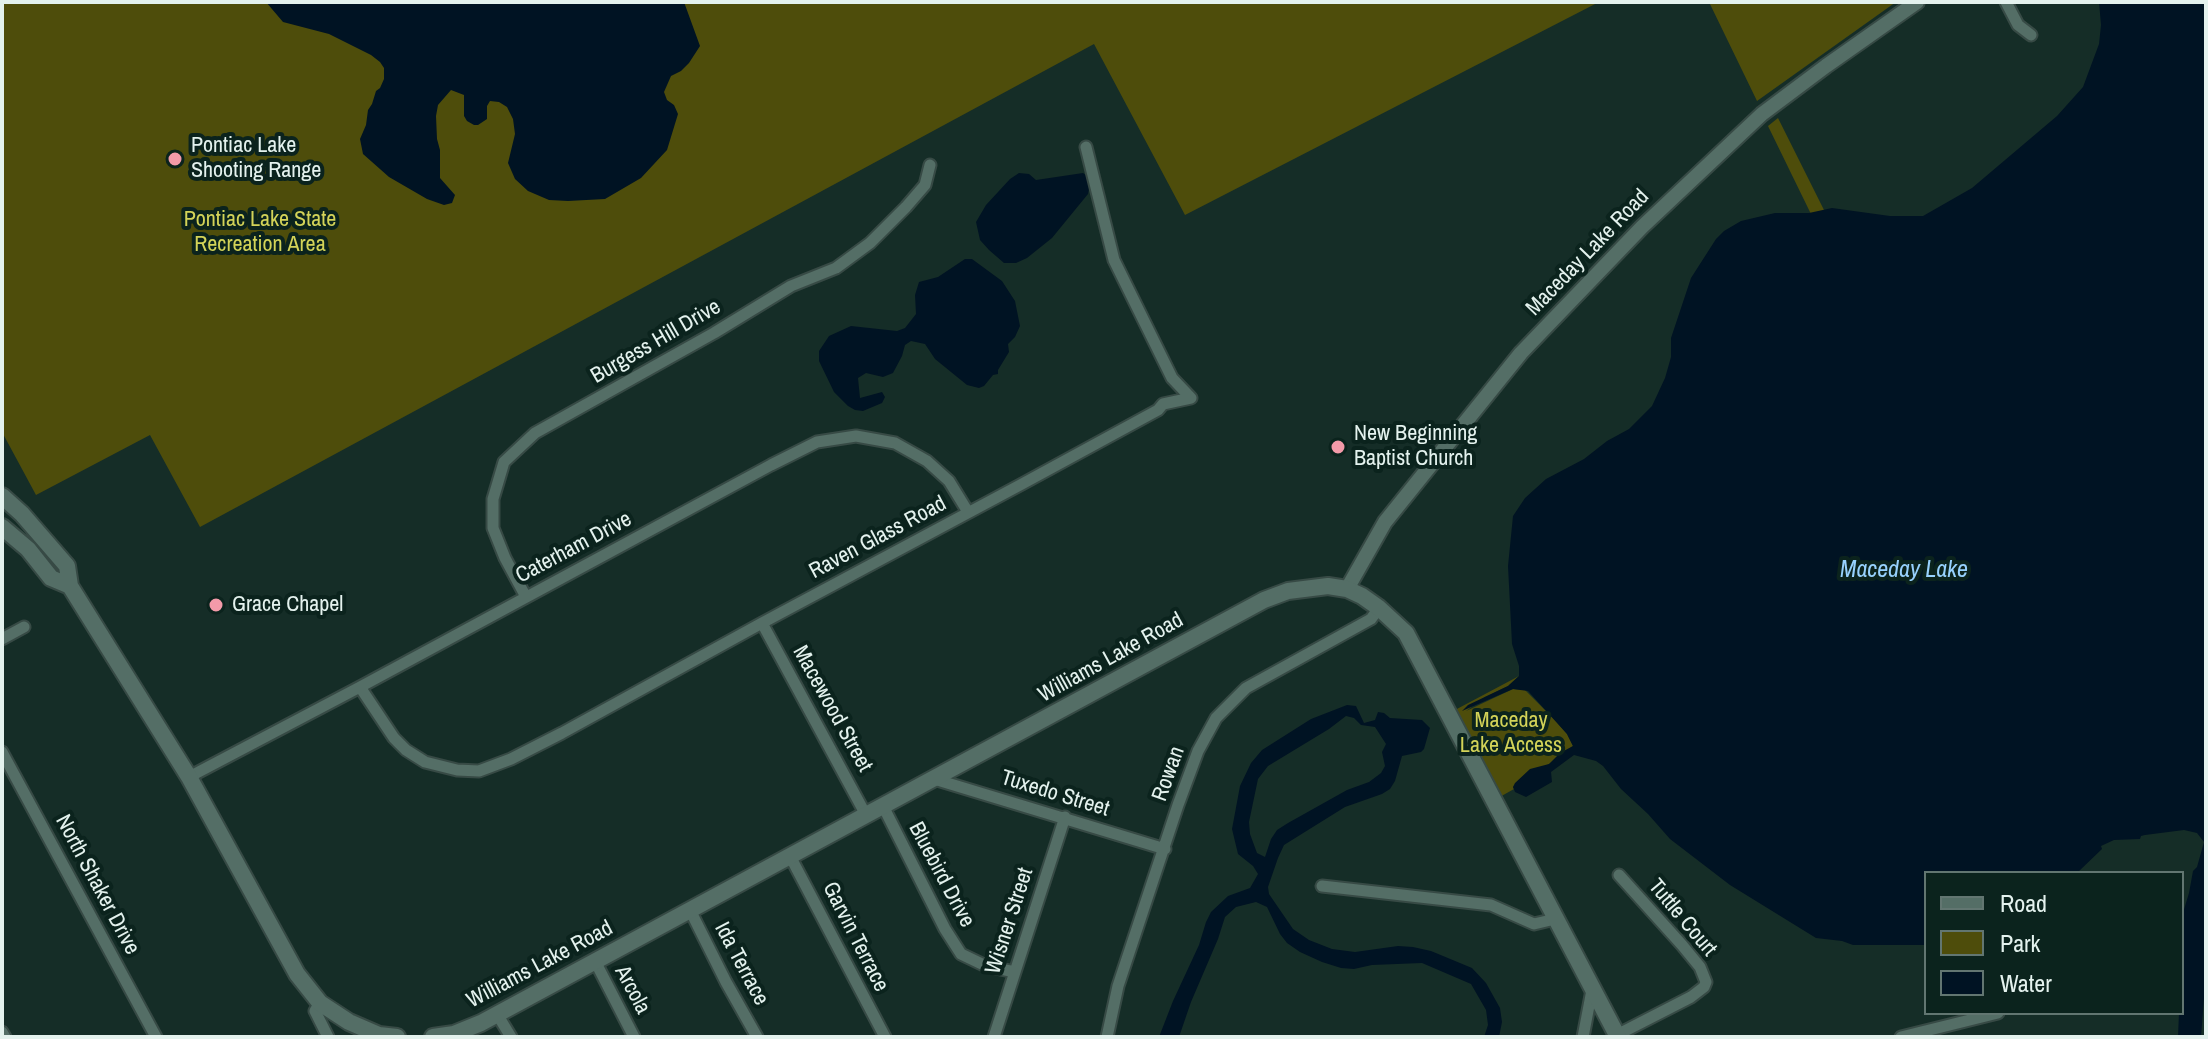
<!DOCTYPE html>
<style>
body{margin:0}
#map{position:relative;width:2208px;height:1039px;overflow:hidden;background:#152d27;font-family:"Archivo Narrow",sans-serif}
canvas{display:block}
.frame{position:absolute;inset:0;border:4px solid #e4f2ee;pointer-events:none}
.legend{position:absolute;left:1924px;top:871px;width:260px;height:144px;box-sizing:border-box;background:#0b231d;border:2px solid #627671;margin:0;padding:10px 14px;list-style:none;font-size:24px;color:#e4f2ee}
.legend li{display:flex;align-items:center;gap:16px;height:40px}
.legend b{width:40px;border:2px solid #627671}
</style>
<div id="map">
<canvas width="2208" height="1039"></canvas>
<div class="frame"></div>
<ul class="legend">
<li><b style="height:10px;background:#546e66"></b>Road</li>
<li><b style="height:22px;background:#4e4d0b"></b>Park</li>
<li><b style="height:22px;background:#001323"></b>Water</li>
</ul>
</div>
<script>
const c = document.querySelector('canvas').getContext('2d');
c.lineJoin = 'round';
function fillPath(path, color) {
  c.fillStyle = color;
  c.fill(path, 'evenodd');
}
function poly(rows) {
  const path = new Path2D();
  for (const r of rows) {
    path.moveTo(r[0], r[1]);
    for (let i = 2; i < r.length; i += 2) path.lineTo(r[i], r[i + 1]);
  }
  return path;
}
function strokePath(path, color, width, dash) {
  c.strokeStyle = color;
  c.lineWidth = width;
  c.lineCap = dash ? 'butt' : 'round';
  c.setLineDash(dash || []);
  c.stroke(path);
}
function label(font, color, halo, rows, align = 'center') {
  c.font = font + ' "Archivo Narrow",sans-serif';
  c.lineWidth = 8;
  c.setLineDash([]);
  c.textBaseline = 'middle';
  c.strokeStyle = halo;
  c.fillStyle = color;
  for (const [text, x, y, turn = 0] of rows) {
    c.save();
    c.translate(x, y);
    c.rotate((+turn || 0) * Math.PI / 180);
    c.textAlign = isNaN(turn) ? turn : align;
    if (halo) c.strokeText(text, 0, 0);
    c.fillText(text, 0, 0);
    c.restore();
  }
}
fillPath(poly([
 [2,2,1599,2,1185,215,1094,44,200,527,150,435,36,495,2,432],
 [1709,2,1896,2,1757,101],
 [1778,118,1862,286,1849,292,1768,126],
 [1519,676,1508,686,1485,697,1466,711,1513,689,1525,690,1556,721,1567,734,1573,746,1549,764,1513,787,1514,789,1498,798,1455,710]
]), '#4e4d0b');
fillPath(poly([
 [266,2,684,2,700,46,689,63,681,71,671,76,664,92,667,100,674,105,678,114,667,150,641,178,605,199,568,201,549,200,528,191,515,179,508,163,515,134,513,119,507,107,499,102,490,101,487,106,487,119,478,125,474,125,467,121,464,116,464,95,451,90,438,105,436,116,437,139,440,150,440,178,455,195,452,203,444,205,427,199,389,177,363,154,360,139,366,125,368,110,372,104,376,91,380,88,384,79,384,68,380,62,371,55,329,34,283,22],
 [2099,2,2206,2,2206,972,2201,1037,2178,1037,2179,1013,2182,1013,2182,916,2189,893,2193,871,2197,867,2204,842,2197,833,2184,830,2145,835,2141,836,2140,839,2114,840,2101,846,2102,849,2077,873,1926,873,1926,945,1853,945,1842,941,1816,938,1730,885,1670,839,1648,814,1621,789,1603,766,1596,761,1574,755,1551,772,1552,782,1526,797,1515,792,1513,787,1515,783,1530,769,1549,764,1560,753,1573,746,1567,734,1528,691,1513,689,1462,711,1468,705,1508,686,1519,676,1519,666,1512,644,1508,566,1513,516,1525,498,1546,479,1584,459,1607,441,1629,429,1652,406,1665,378,1671,357,1671,338,1691,278,1716,239,1724,231,1741,221,1775,213,1809,213,1832,208,1890,216,1923,216,1972,188,2057,116,2083,87,2099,44,2101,25],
 [1019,173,1029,174,1036,180,1083,173,1091,179,1088,194,1052,238,1027,258,1016,263,1004,263,989,250,980,240,976,222,986,205,1010,179],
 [965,259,972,259,1002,281,1015,301,1020,326,1015,337,1008,344,1009,352,998,370,998,374,993,375,984,386,979,388,967,385,935,359,925,344,911,341,905,345,902,356,893,373,883,377,866,373,858,378,860,398,882,392,885,397,882,403,863,411,855,410,848,406,834,392,819,361,819,351,829,336,851,326,897,331,905,328,916,314,915,295,919,282,938,277],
 [1347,705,1356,706,1364,723,1375,720,1378,712,1384,713,1390,718,1422,720,1430,728,1424,749,1421,752,1402,756,1395,781,1390,789,1382,794,1345,807,1284,845,1278,858,1268,887,1269,894,1293,929,1309,940,1332,949,1355,952,1398,946,1413,947,1431,951,1472,968,1486,983,1500,1008,1502,1022,1499,1037,1484,1037,1488,1025,1486,1010,1471,984,1422,963,1372,965,1354,969,1341,968,1322,962,1300,952,1287,943,1280,934,1267,907,1256,902,1236,907,1225,917,1218,939,1191,1002,1179,1037,1159,1037,1173,1001,1199,945,1206,922,1211,912,1228,896,1250,888,1258,874,1253,866,1238,854,1232,829,1240,786,1251,763,1262,750,1311,719],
 [1346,716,1354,718,1361,725,1375,727,1386,744,1382,752,1385,766,1381,773,1369,782,1347,790,1288,823,1277,830,1271,839,1265,857,1257,853,1250,834,1249,822,1258,779,1268,766,1329,729]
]), '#001323');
const minor = poly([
 [2006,2,2018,25,2031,35],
 [526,597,505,558,493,528,493,499,504,462,535,433,714,333,791,286,836,268,870,243,906,207,925,185,930,165],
 [762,623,866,815],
 [2,639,24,627],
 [360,687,394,738,406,750,425,762,457,770,479,771,511,759,562,733,762,623,1022,484,1158,410,1163,404,1191,398,1172,378,1114,260,1086,147],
 [2,752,156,1037],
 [189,777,360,687,771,465,817,442,856,436,895,443,927,461,949,481,968,512],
 [934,779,1165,849],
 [883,806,945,929,961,954,986,966,1015,972],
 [790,856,885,1037],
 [1322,886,1491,905,1534,924,1555,919],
 [690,910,726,982,757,1037],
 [595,961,634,1037],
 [320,1003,315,1011,328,1037],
 [497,1014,511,1037],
 [2,1032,5,1037],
 [1617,1035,1691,997,1704,987,1706,982,1700,967,1682,945,1619,875],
 [994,1037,1065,817],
 [1107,1037,1118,986,1178,805,1198,751,1216,718,1246,688,1371,619,1379,608],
 [1583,1037,1592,990],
 [1901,1037,1998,1013]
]);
const tertiary = poly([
 [1347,589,1385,522,1521,353,1642,227,1762,114,1826,66,1917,2]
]);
const secondary = poly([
 [2,496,22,514,67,566,70,586,189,777,297,974,320,1003,349,1022,379,1035,397,1037],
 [2,527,28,549,51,578,70,586],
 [433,1037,454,1034,481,1023,1264,600,1288,591,1328,586,1347,589,1362,596,1379,608,1406,633,1618,1037]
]);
strokePath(minor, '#374a45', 15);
strokePath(tertiary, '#374a45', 18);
strokePath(secondary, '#374a45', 20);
strokePath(minor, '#546e66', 11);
strokePath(tertiary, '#546e66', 14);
strokePath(secondary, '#546e66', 16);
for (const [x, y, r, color] of [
 [175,159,8,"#f39aa9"],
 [1338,447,8,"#f39aa9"],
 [216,605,8,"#f39aa9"]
]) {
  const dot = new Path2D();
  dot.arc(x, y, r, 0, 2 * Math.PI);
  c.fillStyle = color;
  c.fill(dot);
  strokePath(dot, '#0b231d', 3);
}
label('22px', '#e4f2ee', '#0b231d', [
 ["Pontiac Lake",191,146],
 ["Shooting Range",191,171],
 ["New Beginning",1354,434],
 ["Baptist Church",1354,459],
 ["Grace Chapel",232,605]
], 'left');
label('22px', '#d3d358', '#0b231d', [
 ["Pontiac Lake State",260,220],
 ["Recreation Area",260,245],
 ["Maceday",1511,721],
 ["Lake Access",1511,746]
]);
label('22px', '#e4f2ee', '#0b231d', [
 ["Maceday Lake Road",1588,253,-46],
 ["Burgess Hill Drive",656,342,-30],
 ["Raven Glass Road",878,538,-28],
 ["Caterham Drive",574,548,-28],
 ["Williams Lake Road",1111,658,-29],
 ["Macewood Street",832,709,61],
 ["Rowan",1169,774,-70],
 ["Tuxedo Street",1055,794,17],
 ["Bluebird Drive",941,875,62],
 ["North Shaker Drive",97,885,62],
 ["Tuttle Court",1682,918,50],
 ["Wisner Street",1010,921,-72],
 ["Garvin Terrace",855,937,63],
 ["Ida Terrace",741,964,62],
 ["Williams Lake Road",540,965,-28],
 ["Arcola",632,990,62]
]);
label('italic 24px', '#97d1fd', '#0b231d', [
 ["Maceday Lake",1904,571]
]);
</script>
